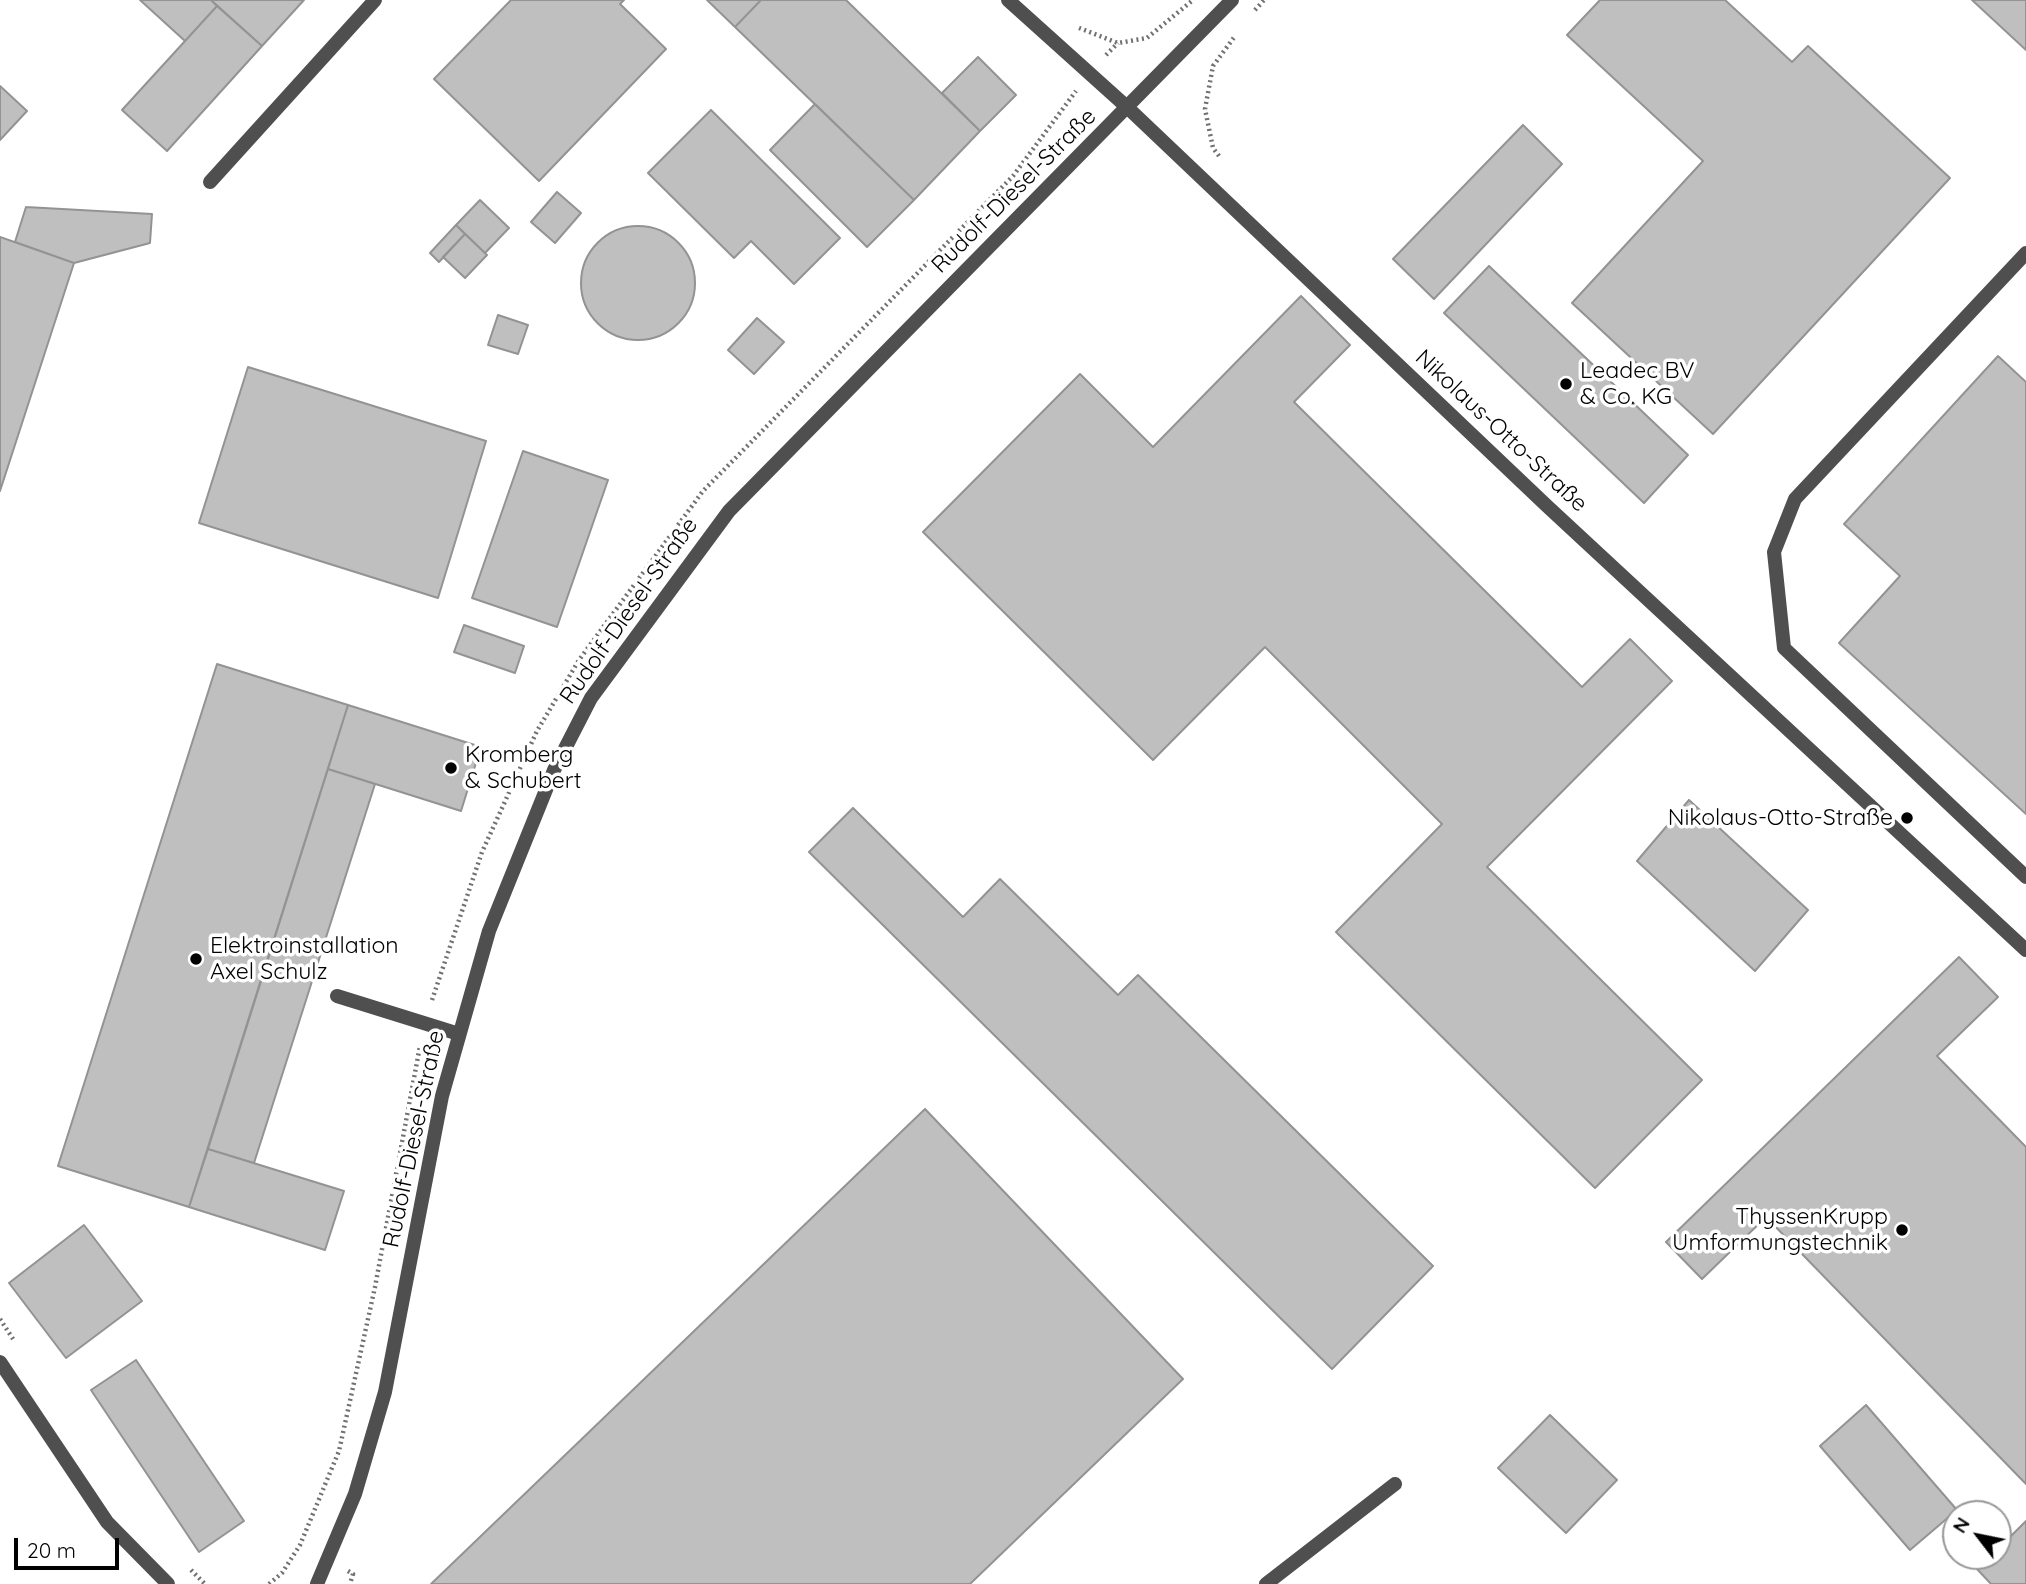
<!DOCTYPE html>
<meta charset="utf-8">
<style>
body{margin:0}
#map{position:relative;width:2026px;height:1584px;overflow:hidden;background:#fff;font-family:Quicksand,sans-serif}
canvas{display:block}
.north{position:absolute;left:1942px;top:1500px;width:70px;height:70px;box-sizing:border-box;background:#fff;border:2px solid #999;border-radius:50%;rotate:302deg;font-size:19px;font-weight:700;line-height:28px;text-align:center;color:#000}
.north::after{content:'';display:block;margin:auto;width:24px;height:32px;background:#000;clip-path:polygon(50% 0,100% 100%,50% 72%,0 100%)}
.scale{position:absolute;left:14px;top:1538px;width:105px;height:32px;box-sizing:border-box;border:4px solid #000;border-top:0;padding-left:9px;font-size:21px;line-height:24px;white-space:nowrap;color:#000;-webkit-text-stroke:5px #fff;paint-order:stroke}
</style>
<div id="map">
<canvas width="2026" height="1584"></canvas>
<div class="north">N</div>
<div class="scale">20 m</div>
</div>
<script>
const c = document.querySelector('canvas').getContext('2d');
c.lineJoin = 'round';
function fillPath(path, color) {
  c.fillStyle = color;
  c.fill(path, 'evenodd');
}
function poly(rows) {
  const path = new Path2D();
  for (const r of rows) {
    if (r.length === 3) {
      path.moveTo(r[0] + r[2], r[1]);
      path.arc(r[0], r[1], r[2], 0, 2 * Math.PI);
      continue;
    }
    path.moveTo(r[0], r[1]);
    for (let i = 2; i < r.length; i += 2) path.lineTo(r[i], r[i + 1]);
  }
  return path;
}
function strokePath(path, color, width, dash) {
  c.strokeStyle = color;
  c.lineWidth = width;
  c.lineCap = dash ? 'butt' : 'round';
  c.setLineDash(dash || []);
  c.stroke(path);
}
function label(font, color, halo, rows, align = 'center') {
  c.font = font + ' Quicksand,sans-serif';
  c.lineWidth = 7;
  c.setLineDash([]);
  c.textBaseline = 'middle';
  c.strokeStyle = halo;
  c.fillStyle = color;
  for (const [text, x, y, turn = 0] of rows) {
    c.save();
    c.translate(x, y);
    c.rotate((+turn || 0) * Math.PI / 180);
    c.textAlign = isNaN(turn) ? turn : align;
    if (halo) c.strokeText(text, 0, 0);
    c.fillText(text, 0, 0);
    c.restore();
  }
}
const building = poly([
 [140,0,211,0,217,6,185,41,140,0],
 [211,0,304,0,262,46,211,0],
 [511,0,624,0,620,4,666,49,539,181,434,79,511,0],
 [707,0,761,0,735,27,707,0],
 [761,0,846,0,980,131,914,200,735,27,761,0],
 [1600,0,1725,0,1792,62,1808,46,1950,178,1713,434,1572,303,1703,161,1567,35,1600,0],
 [1972,0,2026,0,2026,50,1972,0],
 [217,6,262,46,167,151,122,110,217,6],
 [978,57,1016,95,980,131,942,93,978,57],
 [0,86,27,111,0,140,0,86],
 [815,104,914,200,867,247,770,150,815,104],
 [711,110,840,238,794,284,751,241,734,258,648,173,711,110],
 [1523,125,1562,164,1434,299,1393,259,1523,125],
 [557,192,581,213,555,243,531,222,557,192],
 [480,200,509,228,485,253,456,225,480,200],
 [26,207,152,214,150,243,74,263,15,242,26,207],
 [456,225,465,234,439,262,430,253,456,225],
 [638,283,57],
 [465,234,487,255,465,278,443,257,465,234],
 [0,237,74,263,0,491,0,237],
 [1489,266,1688,455,1644,503,1444,313,1489,266],
 [1301,296,1350,345,1294,402,1582,687,1630,639,1672,681,1487,867,1702,1080,1595,1188,1336,932,1442,824,1265,647,1153,760,923,532,1080,374,1153,447,1301,296],
 [498,315,528,325,518,354,488,345,498,315],
 [757,318,784,342,754,374,728,350,757,318],
 [1998,356,2026,382,2026,814,1839,643,1900,576,1844,524,1998,356],
 [248,367,486,441,438,598,199,523,248,367],
 [523,451,608,480,557,627,472,598,523,451],
 [464,625,524,646,515,673,454,652,464,625],
 [217,664,348,705,189,1207,58,1166,217,664],
 [348,705,481,747,461,811,328,769,348,705],
 [328,769,375,784,254,1163,208,1149,328,769],
 [1689,800,1808,910,1755,971,1637,861,1689,800],
 [853,808,963,917,1000,879,1118,995,1138,975,1433,1266,1332,1369,809,852,853,808],
 [1959,957,1998,997,1937,1056,2026,1147,2026,1484,1766,1217,1702,1279,1666,1242,1959,957],
 [925,1109,1183,1379,970,1584,431,1584,925,1109],
 [208,1149,344,1191,325,1250,189,1207,208,1149],
 [84,1225,142,1301,66,1358,9,1283,84,1225],
 [136,1360,244,1521,199,1552,91,1390,136,1360],
 [1866,1405,1957,1510,1910,1550,1820,1446,1866,1405],
 [1550,1415,1617,1480,1566,1533,1498,1468,1550,1415],
 [2026,1521,2026,1584,1991,1584,1977,1569,1991,1556,1998,1556,1998,1549,2026,1521]
]);
fillPath(building, '#bfbfbf');
strokePath(building, '#939393', 2);
strokePath(poly([
 [1255,10,1264,0],
 [1079,28,1118,43,1147,38,1193,0],
 [1106,55,1118,43],
 [1219,156,1213,148,1205,109,1213,66,1235,36],
 [432,1000,482,852,537,731,579,660,703,491,1013,176,1076,91],
 [0,1319,15,1342],
 [191,1570,205,1584],
 [348,1571,353,1574,350,1584],
 [269,1584,282,1573,300,1545,339,1451,375,1287,420,1046]
]), '#717171', 4.5, [2, 3.5]);
strokePath(poly([
 [2026,253,1795,499,1774,552,1784,648,2026,877],
 [337,996,459,1034],
 [1266,1584,1395,1484]
]), '#4f4f4f', 14);
strokePath(poly([
 [1008,0,1128,108,1547,506,2026,950],
 [210,182,375,0],
 [0,1362,107,1522,168,1584],
 [317,1584,355,1494,385,1392,442,1096,489,931,554,770,591,698,729,511,1232,0]
]), '#4f4f4f', 14);
for (const [x, y, r, color] of [
 [1566,384,7,"#000"],
 [451,768,7,"#000"],
 [1907,818,7,"#000"],
 [196,959,7,"#000"],
 [1902,1230,7,"#000"]
]) {
  const dot = new Path2D();
  dot.arc(x, y, r, 0, 2 * Math.PI);
  c.fillStyle = color;
  c.fill(dot);
  strokePath(dot, '#fff', 2.5);
}
label('23px', '#000', '#fff', [
 ["Rudolf-Diesel-Straße",1014,191,-45],
 ["Nikolaus-Otto-Straße",1501,431,43],
 ["Rudolf-Diesel-Straße",629,611,-55],
 ["Rudolf-Diesel-Straße",414,1139,-78]
]);
label('23px', '#000', '#fff', [
 ["Leadec BV",1580,371],
 ["& Co. KG",1580,397],
 ["Kromberg",465,755],
 ["& Schubert",465,781],
 ["Nikolaus-Otto-Straße",1893,818,"right"],
 ["Elektroinstallation",210,946],
 ["Axel Schulz",210,972],
 ["ThyssenKrupp",1888,1217,"right"],
 ["Umformungstechnik",1888,1243,"right"]
], 'left');
</script>
